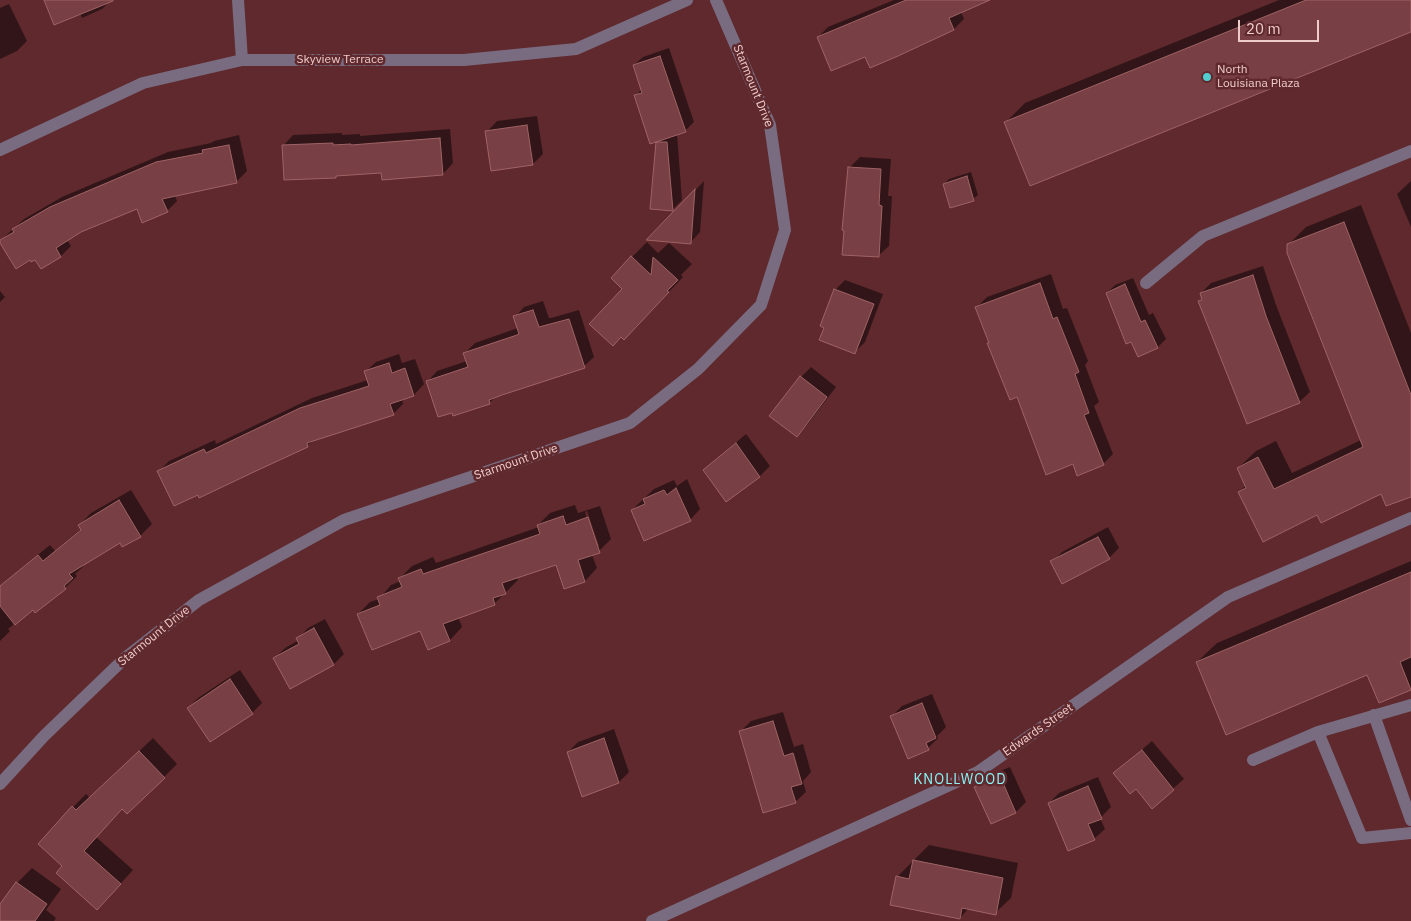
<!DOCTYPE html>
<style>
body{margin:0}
#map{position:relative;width:1411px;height:921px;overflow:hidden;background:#5f292d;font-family:"IBM Plex Sans",sans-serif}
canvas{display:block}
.scale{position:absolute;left:1238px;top:20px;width:81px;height:22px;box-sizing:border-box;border:2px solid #ecc;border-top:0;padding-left:6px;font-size:15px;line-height:18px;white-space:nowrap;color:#ecc;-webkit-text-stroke:4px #5f292d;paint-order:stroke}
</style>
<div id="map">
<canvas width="1411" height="921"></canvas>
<div class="scale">20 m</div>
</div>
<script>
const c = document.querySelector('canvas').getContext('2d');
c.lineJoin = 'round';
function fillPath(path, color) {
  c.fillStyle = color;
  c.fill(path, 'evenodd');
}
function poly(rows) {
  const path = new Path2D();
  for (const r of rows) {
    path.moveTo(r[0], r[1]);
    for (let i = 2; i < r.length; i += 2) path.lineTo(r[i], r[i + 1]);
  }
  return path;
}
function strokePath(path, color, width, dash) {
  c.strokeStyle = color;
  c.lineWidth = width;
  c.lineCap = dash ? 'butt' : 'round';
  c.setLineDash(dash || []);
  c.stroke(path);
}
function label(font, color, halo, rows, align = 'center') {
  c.font = font + ' "IBM Plex Sans",sans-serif';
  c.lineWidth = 5;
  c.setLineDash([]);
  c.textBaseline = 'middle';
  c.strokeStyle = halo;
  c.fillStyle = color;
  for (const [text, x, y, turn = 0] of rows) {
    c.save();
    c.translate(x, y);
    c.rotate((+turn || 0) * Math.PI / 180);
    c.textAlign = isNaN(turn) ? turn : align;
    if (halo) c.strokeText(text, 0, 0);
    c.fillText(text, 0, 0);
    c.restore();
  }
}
fillPath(poly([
 [45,0,111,0,102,9,82,18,80,13],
 [894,0,983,0,961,12,964,19,954,29,898,55,866,55,818,37,828,27],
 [1279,0,1411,0,1411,30,1005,123,1025,103],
 [9,4,27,41,17,51,0,59,0,8],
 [669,48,694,122,686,130,677,134,682,200,673,209,657,143,662,139,635,96,642,89,634,65,643,57],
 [537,116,543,154,533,164,487,132,497,121],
 [450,129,453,163,443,174,382,171,283,146,293,135,342,133,342,135,360,134,360,136],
 [239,135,247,171,236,182,175,195,177,201,167,211,137,207,80,231,67,240,71,246,61,256,35,258,0,241,24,219,62,197,168,152,211,143,214,141],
 [860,157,891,159,888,196,892,196,889,246,878,256,845,230,850,167],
 [971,172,978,195,973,199,944,184,949,179],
 [704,181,700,232,690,243,649,239],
 [1411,181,1411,227,1397,194],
 [1361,205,1411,333,1411,495,1382,493,1317,513,1239,492,1246,485,1238,468,1256,451,1276,441,1292,473,1361,440,1288,245,1306,227],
 [647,242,658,253,669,243,692,264,681,275,683,277,624,339,624,289,632,257],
 [1263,266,1276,305,1310,392,1299,402,1200,301,1203,298,1201,293,1211,283],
 [1051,274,1063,309,1067,308,1088,361,1085,365,1099,402,1094,406,1113,454,1103,464,1073,463,1017,395,990,343,977,307,987,297],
 [1133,278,1149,315,1153,313,1166,339,1158,347,1138,356,1107,293,1115,285],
 [845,280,883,294,865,342,855,352,835,290],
 [0,291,5,297,0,302],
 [543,301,549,318,551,318,579,310,594,357,584,366,496,397,489,403,428,381,437,371,467,361,465,353,475,343,518,328,515,317,524,307],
 [399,354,402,363,415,359,424,384,414,395,402,398,403,404,393,414,314,440,308,445,200,496,159,471,169,461,215,440,216,444,312,398,368,380,365,372,376,362],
 [811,367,836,387,807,425,797,435,801,377],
 [746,434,770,466,760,476,726,500,704,470],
 [687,479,700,509,690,520,632,510,654,489,674,480,677,486],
 [131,490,152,524,140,536,120,542,82,564,84,566,75,574,77,576,65,588,33,609,8,629,10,631,0,641,0,586,50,545,55,551,81,529,79,525,91,513],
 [575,505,578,513,600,506,611,539,599,551,592,555,597,568,585,581,565,588,557,563,516,577,518,580,494,604,458,617,462,627,450,640,429,648,421,629,358,614,370,602,379,599,391,585,401,581,400,578,412,566,433,557,436,563,539,527,538,525,550,513],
 [587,511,599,546,596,546,585,512],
 [1108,527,1119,548,1109,558,1052,562,1062,552],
 [1411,561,1411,688,1379,702,1368,674,1197,662,1217,643],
 [325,619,344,654,334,664,291,687,275,658,285,648,299,640,298,638,308,628],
 [240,670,262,703,252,713,188,708,198,698],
 [932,694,946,727,937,736,938,738,928,748,892,716,902,706],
 [783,712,794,747,803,744,811,772,803,781,806,792,795,802,741,731,751,721],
 [614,729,629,772,619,782,583,795,568,752,578,742],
 [153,738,177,764,164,777,123,808,96,837,133,870,110,895,64,866,73,807,86,794,90,798],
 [1152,741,1184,779,1152,807,1136,788,1115,773],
 [1010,767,1026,802,1016,812,991,822,976,787,986,777],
 [1098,777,1111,807,1100,818,1105,829,1094,839,1049,803,1059,793],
 [929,845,1018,863,1011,898,995,913,969,908,960,918,897,877],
 [32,868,61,889,46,910,56,918,54,921,0,921,0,906,17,883]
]), '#0007');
const building = poly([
 [44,0,113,0,113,1,54,25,44,0],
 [906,0,990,0,949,18,954,30,898,56,870,68,865,57,831,71,817,37,906,0],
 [1306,0,1411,0,1411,32,1030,186,1004,122,1306,0],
 [660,56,686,132,650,144,634,95,642,93,633,65,660,56],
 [527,125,533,165,491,171,485,131,527,125],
 [440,138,443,175,382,180,381,173,336,176,336,178,284,180,282,145,333,143,333,145,351,144,351,145,440,138],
 [656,142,667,142,673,211,650,209,656,142],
 [229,145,237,183,162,199,168,212,142,223,137,209,81,232,56,248,61,257,41,269,35,260,31,262,30,260,16,269,0,243,0,240,14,232,12,229,50,207,156,162,203,153,202,150,229,145],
 [848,167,881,169,879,205,882,206,879,257,842,255,844,231,842,230,848,167],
 [967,176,974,201,950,208,943,184,967,176],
 [695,189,691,244,646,240,695,189],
 [1344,222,1411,395,1411,497,1386,506,1381,494,1321,523,1317,515,1263,542,1238,492,1246,488,1237,468,1258,457,1274,489,1363,447,1287,253,1287,244,1344,222],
 [631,256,651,275,653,257,678,280,667,291,669,292,624,340,621,337,613,346,589,324,622,289,611,278,631,256],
 [1253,275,1266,316,1300,403,1247,424,1198,301,1202,300,1200,293,1253,275],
 [1040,283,1053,319,1057,317,1079,372,1075,374,1089,413,1084,415,1104,465,1077,476,1073,464,1046,475,1017,397,1010,400,987,343,989,343,975,307,1040,283],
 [1125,284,1141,322,1145,320,1158,348,1138,357,1131,342,1126,344,1106,293,1125,284],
 [834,289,874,304,855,354,819,340,824,328,820,326,834,289],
 [533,310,539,327,569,319,585,368,502,395,489,400,490,404,453,416,452,413,438,417,426,381,468,367,463,353,517,335,519,334,513,316,533,310],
 [389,363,392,373,405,368,414,396,390,404,394,415,307,443,308,447,258,470,199,498,198,495,174,506,157,471,204,449,206,453,300,408,369,386,364,371,389,363],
 [800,376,827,397,797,437,769,416,800,376],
 [736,443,760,477,726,502,703,470,736,443],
 [676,488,691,521,644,541,631,510,645,504,643,499,664,490,667,495,676,488],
 [119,500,141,537,122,547,120,543,69,574,73,578,64,586,66,589,35,613,33,610,15,625,0,606,0,586,38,555,43,561,81,530,78,525,119,500],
 [563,516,566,525,588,517,600,553,578,560,585,582,564,589,556,565,502,583,506,594,493,598,495,605,443,624,450,641,428,650,420,631,372,650,357,614,380,605,377,597,402,587,398,578,421,569,423,574,540,534,537,525,563,516],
 [1098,537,1110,559,1062,584,1050,561,1098,537],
 [1411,572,1411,657,1400,662,1411,690,1379,703,1367,675,1226,735,1196,662,1411,572],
 [314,628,334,665,290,689,273,658,299,644,296,638,314,628],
 [230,679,253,714,210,742,187,708,230,679],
 [922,703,936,738,926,743,929,750,908,759,890,716,922,703],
 [773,721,784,756,793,753,802,784,791,787,796,803,763,813,739,731,773,721],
 [604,738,619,783,582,797,567,752,604,738],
 [1142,750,1174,790,1152,809,1136,789,1130,794,1113,773,1142,750],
 [139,751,165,778,127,814,122,809,84,851,121,884,97,910,56,873,62,866,38,844,72,806,76,810,139,751],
 [1000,776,1016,813,991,824,974,787,1000,776],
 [1088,786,1102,819,1088,824,1095,840,1068,851,1048,803,1088,786],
 [913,860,1003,878,996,915,962,908,960,919,890,905,896,876,909,879,913,860],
 [16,882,47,904,35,921,0,921,0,904,16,882]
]);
fillPath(building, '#784044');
strokePath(building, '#9f6365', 1);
strokePath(poly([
 [238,0,242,60],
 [0,150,143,83,242,60,464,60,576,49,687,0],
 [1146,283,1203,236,1411,151],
 [1374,715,1411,820],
 [1318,732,1362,838,1411,833],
 [1253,760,1318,732,1411,705],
 [0,784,44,736,125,658,199,600,344,520,630,423,698,369,761,305,785,230,770,125,716,0],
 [652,921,978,772,1228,597,1411,518]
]), '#7a6c80', 12);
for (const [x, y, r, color] of [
 [1207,77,5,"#52cdcf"]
]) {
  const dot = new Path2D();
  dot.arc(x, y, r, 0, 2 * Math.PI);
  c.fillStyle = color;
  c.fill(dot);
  strokePath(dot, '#5f292d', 2);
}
label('12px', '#ecc', '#5f292d', [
 ["Skyview Terrace",340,60],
 ["Starmount Drive",753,86,68],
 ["Starmount Drive",516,462,-19],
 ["Starmount Drive",154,636,-39],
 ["Edwards Street",1038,730,-35]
]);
label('12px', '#ecc', '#5f292d', [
 ["North",1217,70],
 ["Louisiana Plaza",1217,84]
], 'left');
c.letterSpacing = '1px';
label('14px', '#89f5f7', '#5f292d', [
 ["KNOLLWOOD",960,780]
]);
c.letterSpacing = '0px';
</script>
